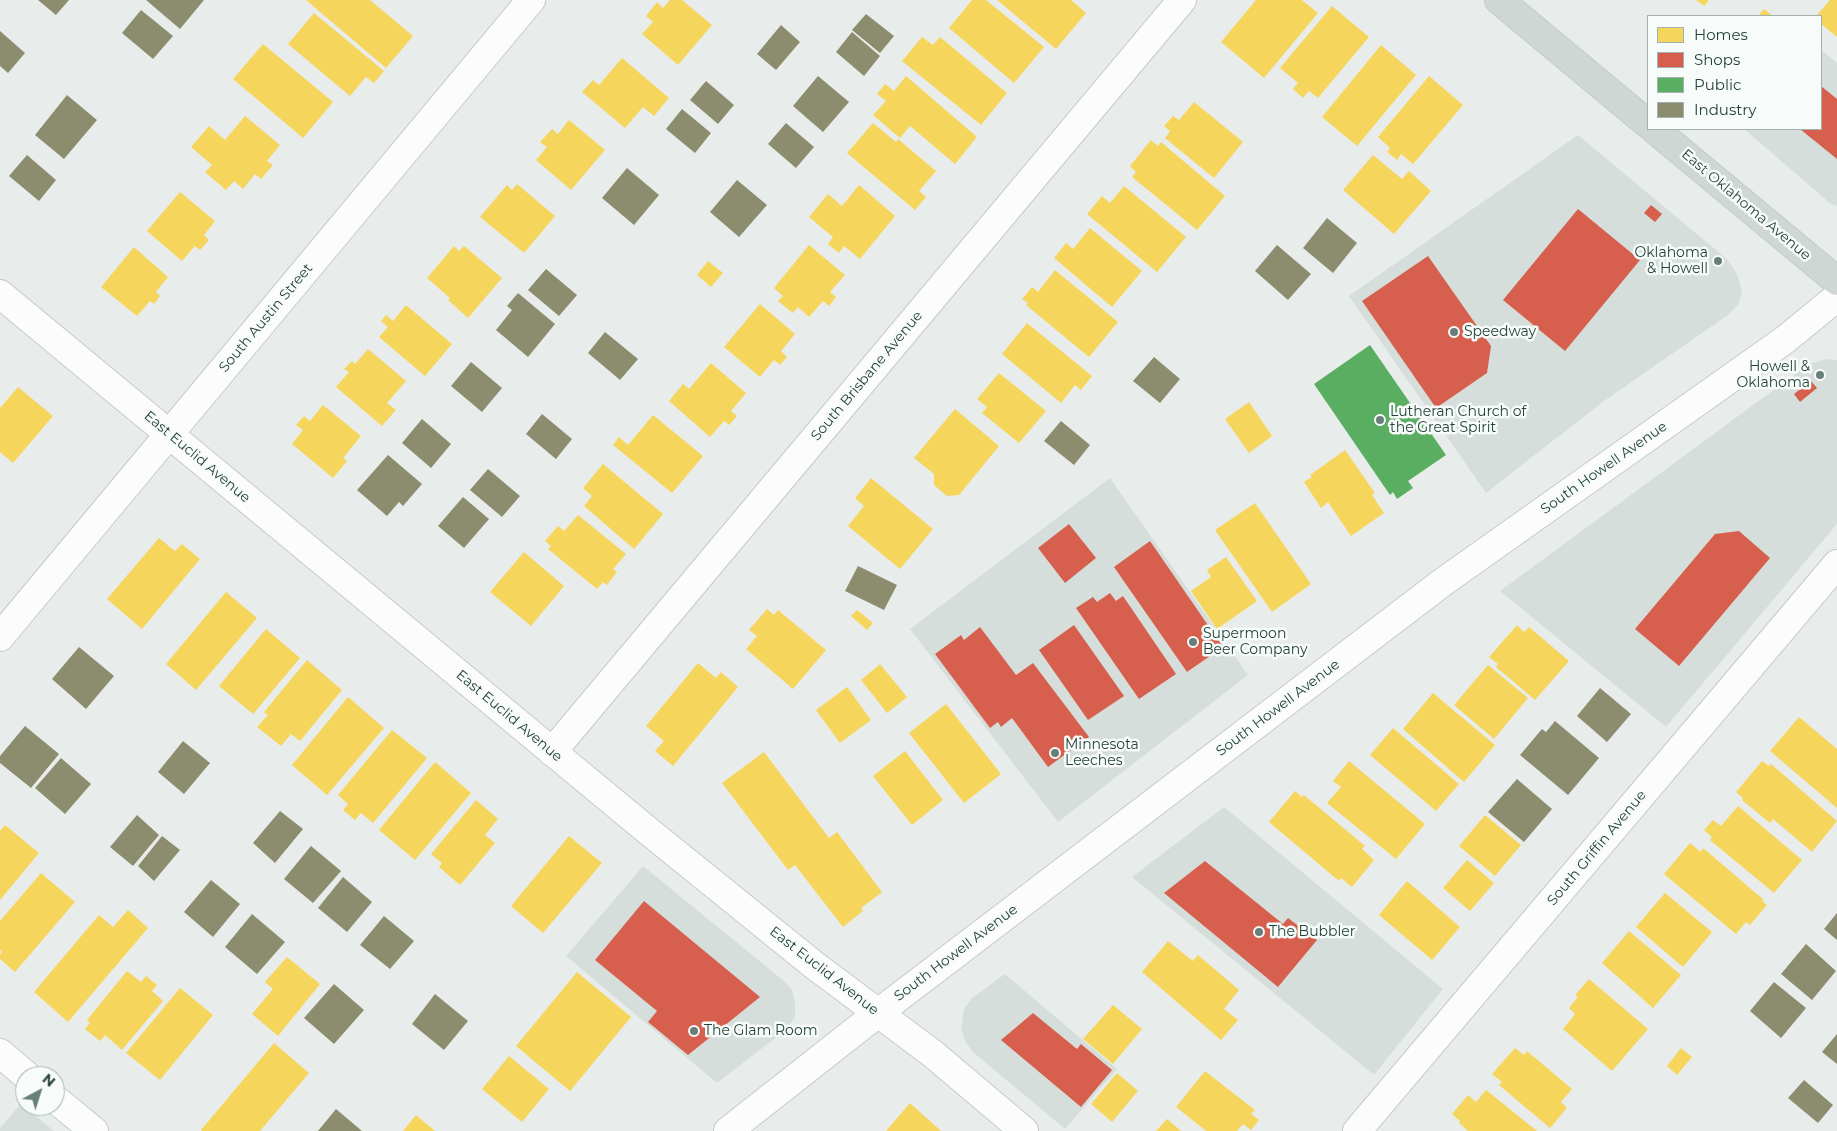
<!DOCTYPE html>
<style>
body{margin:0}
#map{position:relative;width:1837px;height:1131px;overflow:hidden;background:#e8edeb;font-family:Montserrat,sans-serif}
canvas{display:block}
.legend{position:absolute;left:1647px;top:15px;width:175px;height:115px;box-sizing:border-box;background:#f7fbf9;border:1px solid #a3b1ad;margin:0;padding:6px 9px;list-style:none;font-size:15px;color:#24423a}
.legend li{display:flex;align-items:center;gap:10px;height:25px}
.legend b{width:25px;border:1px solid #a3b1ad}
.north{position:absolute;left:15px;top:1066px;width:50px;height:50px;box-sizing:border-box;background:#f7fbf9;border:1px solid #a3b1ad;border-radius:50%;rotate:40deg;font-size:14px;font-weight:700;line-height:20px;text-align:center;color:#24423a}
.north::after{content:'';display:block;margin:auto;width:18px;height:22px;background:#697e78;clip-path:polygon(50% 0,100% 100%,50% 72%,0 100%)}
</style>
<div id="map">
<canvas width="1837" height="1131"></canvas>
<ul class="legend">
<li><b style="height:14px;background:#f6d55c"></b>Homes</li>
<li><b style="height:14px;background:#d6604d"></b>Shops</li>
<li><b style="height:14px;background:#5aae61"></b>Public</li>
<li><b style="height:14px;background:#8c8c6e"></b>Industry</li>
</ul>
<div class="north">N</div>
</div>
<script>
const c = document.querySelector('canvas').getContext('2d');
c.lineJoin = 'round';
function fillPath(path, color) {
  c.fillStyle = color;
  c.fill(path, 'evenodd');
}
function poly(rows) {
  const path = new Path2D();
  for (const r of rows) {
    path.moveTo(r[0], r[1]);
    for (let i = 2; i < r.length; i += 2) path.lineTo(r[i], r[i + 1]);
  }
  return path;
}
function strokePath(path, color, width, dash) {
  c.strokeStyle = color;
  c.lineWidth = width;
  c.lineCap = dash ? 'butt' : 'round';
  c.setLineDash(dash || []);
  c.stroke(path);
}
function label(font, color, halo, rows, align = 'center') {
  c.font = font + ' Montserrat,sans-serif';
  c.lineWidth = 5;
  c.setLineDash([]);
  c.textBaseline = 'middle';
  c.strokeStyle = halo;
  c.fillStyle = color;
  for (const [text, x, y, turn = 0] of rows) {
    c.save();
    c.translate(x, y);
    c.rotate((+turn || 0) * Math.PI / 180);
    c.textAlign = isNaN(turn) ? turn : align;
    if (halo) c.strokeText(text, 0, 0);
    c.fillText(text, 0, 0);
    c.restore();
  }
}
fillPath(poly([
 [1821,50,1837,63,1837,206,1831,204,1744,129,1821,129],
 [1578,135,1728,260,1738,276,1742,292,1738,305,1728,315,1604,401,1486,493,1349,296],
 [1826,359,1837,360,1837,524,1666,727,1500,591,1809,364],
 [1110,478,1248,675,1058,822,910,629],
 [1224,807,1443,989,1374,1075,1132,877],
 [643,866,784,981,792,990,795,1002,795,1016,787,1029,717,1083,566,956],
 [1005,974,1117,1069,1065,1129,974,1053,966,1043,961,1029,964,1009,972,998],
 [21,1104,54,1131,0,1131,0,1128]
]), '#d6dedb');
fillPath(poly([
 [306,0,370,0,413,36,386,68],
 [670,0,682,0,712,25,678,65,642,34,653,22,646,16,657,2,663,8],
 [972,0,986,0,1044,47,1014,83,949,28],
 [997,0,1071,0,1086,13,1056,49],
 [1256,0,1302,0,1318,13,1264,78,1221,42],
 [1696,0,1709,0,1704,6],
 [1830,0,1837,0,1837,37,1821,24,1821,16,1816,16],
 [1332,6,1369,37,1318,98,1309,91,1303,98,1293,89,1298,83,1280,68],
 [1764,9,1773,16,1758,16],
 [314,13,384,71,374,83,366,77,350,96,288,44],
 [922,37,933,45,940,37,1007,93,981,125,902,61],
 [263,44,333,102,303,138,233,79],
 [1381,45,1416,75,1357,146,1322,117],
 [622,58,669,98,654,116,643,107,625,128,582,92,593,80,599,85],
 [906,76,977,137,955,164,910,126,900,138,873,115,886,101,877,94,885,84,894,91],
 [1429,76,1463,105,1413,164,1401,154,1397,160,1387,152,1390,148,1378,137],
 [1194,102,1243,142,1214,178,1165,138,1170,131,1164,126,1173,116,1179,120],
 [245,116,280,145,267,161,273,165,261,179,255,174,243,189,234,181,226,190,205,172,212,165,191,147,209,126,225,140],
 [569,120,605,150,571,190,536,160,547,147,540,142,552,129,558,134],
 [873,123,896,142,898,139,936,171,919,191,926,197,915,210,847,153],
 [1151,140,1158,146,1161,142,1225,196,1197,230,1132,177,1136,172,1130,166],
 [1373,155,1402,179,1409,171,1431,191,1394,234,1343,190],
 [517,184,555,216,524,253,480,217,507,185,512,190],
 [859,185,895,216,860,259,844,246,839,253,828,244,833,237,809,217,828,194,842,206],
 [1124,186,1186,237,1157,272,1087,214,1102,196,1110,203],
 [180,192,215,221,204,235,209,240,200,250,195,246,182,261,147,231],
 [1090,228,1142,271,1112,307,1054,258,1066,243,1073,249],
 [809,245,845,275,830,292,836,297,829,306,823,301,809,317,798,307,793,313,778,301,783,296,774,288],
 [454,246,459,251,464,246,502,278,468,318,448,300,450,298,427,278],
 [134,247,168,277,156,292,160,296,154,304,150,301,137,316,101,287],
 [708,261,723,273,711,287,697,275],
 [1055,270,1118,322,1089,357,1026,305,1028,303,1022,299,1032,287,1038,292],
 [760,304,795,334,781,351,787,357,780,365,774,360,760,377,724,347],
 [406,305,452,344,425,376,379,337,388,327,381,321,386,315,393,321],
 [1027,323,1092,376,1081,390,1075,385,1061,403,1002,354],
 [368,349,406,381,387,403,396,410,382,426,336,387,349,372,344,369,352,361,355,364],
 [711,363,746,393,731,411,737,416,729,425,724,421,710,437,669,401,683,384,689,389],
 [999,373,1046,411,1019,443,982,413,987,407,977,399],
 [18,387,53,416,13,463,0,452,0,408],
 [1249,402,1272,436,1249,453,1225,419],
 [323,405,361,436,343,458,347,461,333,478,292,444,303,430,296,425,304,416,310,421],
 [955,409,999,446,959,495,947,496,934,485,934,474,914,458],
 [653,415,703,456,672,493,613,445,619,437,628,445],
 [1345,450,1375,493,1372,495,1384,513,1351,536,1328,502,1321,508,1304,482,1312,477,1310,475],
 [603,464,663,514,634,549,584,506,592,496,583,488],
 [871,478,933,529,900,569,848,526,864,506,855,498],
 [1255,503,1311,584,1272,612,1215,530],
 [578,515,626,554,613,569,617,572,607,585,603,582,597,589,548,549,551,546,545,541,558,526,564,531],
 [159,538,175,551,182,544,200,559,142,629,107,599],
 [524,552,564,586,531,626,490,592],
 [1226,557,1257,601,1217,629,1191,591,1211,577,1207,570],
 [226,592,257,618,196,690,166,664],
 [767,609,774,615,778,610,826,650,793,689,746,649,757,636,749,630],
 [857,610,873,623,867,630,851,616],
 [1517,625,1524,632,1529,627,1569,661,1535,700,1496,667,1498,664,1489,657],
 [266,629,300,658,253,714,219,686],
 [307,660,342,690,300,741,291,734,281,746,257,727,268,715,264,712],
 [698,663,716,678,721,672,738,687,673,766,655,751,664,741,646,726],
 [880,664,907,697,887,713,861,680],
 [1488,665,1528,698,1494,739,1454,705],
 [847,687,871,720,840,743,816,710],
 [1433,693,1495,745,1464,782,1403,729],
 [348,697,384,728,327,795,292,765],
 [946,704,1001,774,964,803,909,733],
 [1799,717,1837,749,1837,808,1770,751],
 [1393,728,1459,784,1436,811,1370,755],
 [392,730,427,758,373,823,361,813,355,820,343,810,348,804,338,795],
 [905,751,943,800,912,825,873,776],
 [764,752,829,838,837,832,882,892,861,908,863,911,843,927,795,865,788,870,722,783],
 [1349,761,1425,824,1396,859,1327,803,1341,787,1333,781],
 [1762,761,1769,766,1771,764,1837,821,1812,852,1773,819,1770,823,1742,800,1743,798,1736,792],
 [435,762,471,793,415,860,379,830],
 [1295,791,1302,797,1304,795,1365,846,1362,849,1374,860,1352,887,1341,878,1339,881,1269,822],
 [476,800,498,819,485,835,495,843,460,885,439,867,442,863,431,854],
 [1738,806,1802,860,1774,893,1710,840,1712,837,1704,830,1713,820,1721,826],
 [1485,815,1521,845,1495,876,1459,846],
 [5,825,39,853,0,900,0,831],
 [569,836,602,863,543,933,511,906],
 [1690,843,1701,852,1703,848,1764,900,1762,901,1767,905,1750,925,1746,922,1736,934,1664,874],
 [1467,860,1494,883,1470,911,1443,888],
 [41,873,75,902,15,972,0,959,0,954,2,952,0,950,0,921],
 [1407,881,1460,927,1432,960,1379,915],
 [1665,893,1712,932,1683,967,1636,927],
 [128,910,148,928,68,1022,34,992,99,915,113,927],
 [1629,931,1681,975,1653,1008,1602,963],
 [1168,941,1193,961,1198,955,1239,990,1224,1009,1238,1020,1221,1040,1142,972],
 [287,957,320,984,278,1036,252,1014,273,989,265,982],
 [127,971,141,982,146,976,157,985,152,991,163,1001,122,1050,105,1035,100,1041,85,1029,90,1023,87,1020],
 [577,972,631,1017,570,1091,516,1046],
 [1589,979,1648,1029,1612,1071,1563,1029,1575,1014,1569,1008,1578,997,1575,995],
 [180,988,213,1015,160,1080,126,1053],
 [1113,1005,1142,1029,1113,1064,1083,1039],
 [274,1043,309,1073,260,1131,202,1131,201,1130],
 [1515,1048,1524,1055,1527,1051,1572,1089,1561,1102,1567,1108,1550,1128,1499,1085,1502,1082,1492,1074],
 [1681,1048,1692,1057,1677,1075,1667,1066],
 [509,1056,549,1089,522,1122,482,1089],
 [1205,1071,1255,1110,1251,1114,1259,1120,1251,1130,1243,1124,1237,1131,1206,1131,1176,1107],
 [1117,1073,1138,1091,1112,1122,1091,1104],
 [1486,1090,1537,1131,1468,1131,1459,1123,1460,1121,1452,1114,1468,1095,1476,1102],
 [910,1103,941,1131,886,1131],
 [416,1115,435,1131,403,1131],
 [1167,1119,1181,1131,1156,1131]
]), '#f6d55c');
fillPath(poly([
 [1821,86,1837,99,1837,159,1800,129,1821,129],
 [1651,205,1662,214,1655,222,1644,213],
 [1578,209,1640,260,1565,351,1503,300],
 [1428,256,1491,346,1487,373,1436,408,1362,301],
 [1811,381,1817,388,1800,402,1794,394],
 [1069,524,1096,558,1065,583,1038,548],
 [1739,531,1770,558,1679,666,1635,629,1715,534],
 [1150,541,1223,647,1187,672,1114,567],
 [1110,593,1116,601,1123,596,1176,674,1139,699,1076,608,1093,597,1097,602],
 [1074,625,1124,696,1088,720,1039,650],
 [980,627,1016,675,1033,663,1089,737,1048,767,1012,718,1001,727,998,722,990,728,935,654,961,635,964,640],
 [1205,861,1283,924,1288,918,1317,940,1278,987,1164,893],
 [644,901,760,997,688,1055,648,1022,657,1011,595,960],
 [1033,1013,1077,1049,1081,1044,1112,1070,1081,1107,1001,1040]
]), '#d6604d');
fillPath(poly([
 [1370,345,1446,455,1408,481,1413,488,1397,499,1393,492,1390,495,1314,384]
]), '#5aae61');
fillPath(poly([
 [38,0,69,0,56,15],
 [146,0,204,0,180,29],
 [141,10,173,36,153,59,122,33],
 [866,14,894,36,880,53,852,30],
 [781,25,800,42,776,70,757,54],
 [0,31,25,53,8,73,0,66],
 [852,32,880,56,864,76,836,52],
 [818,76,849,102,823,132,793,106],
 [706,81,734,105,718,124,690,100],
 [67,95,97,120,64,159,35,135],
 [682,109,711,133,695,153,666,129],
 [786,123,814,147,796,168,768,144],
 [27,155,56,180,39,201,9,176],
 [627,168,659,195,634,225,602,198],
 [737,180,767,205,739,237,710,212],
 [1327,218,1357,243,1333,273,1303,248],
 [1277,245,1311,274,1288,300,1255,271],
 [546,269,577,295,559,316,528,290],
 [518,293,555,324,528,357,496,330,512,310,507,306],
 [605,332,638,359,620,380,588,353],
 [1154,357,1180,379,1160,403,1133,381],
 [471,362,502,388,482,412,451,386],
 [542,414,572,439,556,459,526,434],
 [422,419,451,444,431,468,402,443],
 [1061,421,1090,445,1074,465,1044,441],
 [388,455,422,484,403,506,399,502,387,516,357,490],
 [488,469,520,496,502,517,470,490],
 [463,497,489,519,464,548,438,526],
 [858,566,897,585,884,610,845,591],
 [79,647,114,676,86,709,52,679],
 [1600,688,1631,714,1607,742,1577,716],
 [1555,721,1599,758,1568,795,1520,755,1542,729,1546,732],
 [25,726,59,754,31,788,0,763,0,756],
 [183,741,210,763,184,794,158,772],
 [61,758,91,784,65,814,35,788],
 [1517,779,1552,809,1524,842,1488,812],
 [280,811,303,829,275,863,253,843],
 [137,815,159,835,133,866,110,847],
 [162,836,180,850,154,881,138,866],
 [311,846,341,871,313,903,284,879],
 [343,877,372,902,347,932,318,908],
 [211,880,240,904,213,937,184,912],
 [1837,913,1837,940,1824,929],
 [252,914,285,942,257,974,225,947],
 [384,916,414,941,390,969,360,945],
 [1806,944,1836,971,1812,1000,1781,974],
 [1774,982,1806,1008,1781,1038,1750,1011],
 [334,984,364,1010,334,1044,304,1018],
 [435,994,468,1021,444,1050,412,1024],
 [1837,1034,1837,1064,1822,1052],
 [1804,1080,1833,1105,1818,1123,1788,1098],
 [336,1109,362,1131,318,1131]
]), '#8c8c6e');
const minor = poly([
 [0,294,647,830,814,965,933,1054,1024,1131],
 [0,637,531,0],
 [552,752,1182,0],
 [0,1053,27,1076],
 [55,1099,94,1131],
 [728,1131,878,1013,1443,582,1786,339,1837,297],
 [1357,1131,1837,564]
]);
const major = poly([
 [1499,0,1648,124],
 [1654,129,1837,281]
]);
strokePath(minor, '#c5cac8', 30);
strokePath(major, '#c3ccc9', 30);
strokePath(minor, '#fcfcfc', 28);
strokePath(major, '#cfd7d5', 28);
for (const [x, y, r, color] of [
 [1718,261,5,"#697e78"],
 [1454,332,5,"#697e78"],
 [1820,375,5,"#697e78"],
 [1380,420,5,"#697e78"],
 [1193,642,5,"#697e78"],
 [1055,753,5,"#697e78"],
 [1259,932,5,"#697e78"],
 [694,1031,5,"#697e78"]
]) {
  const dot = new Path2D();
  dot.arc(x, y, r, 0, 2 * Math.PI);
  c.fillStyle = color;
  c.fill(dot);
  strokePath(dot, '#f7fbf9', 2);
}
label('14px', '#24423a', '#f7fbf9', [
 ["East Oklahoma Avenue",1746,205,40],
 ["South Austin Street",266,318,-50],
 ["South Brisbane Avenue",867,376,-50],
 ["East Euclid Avenue",197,457,40],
 ["South Howell Avenue",1604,468,-35],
 ["South Howell Avenue",1278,708,-37],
 ["East Euclid Avenue",509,716,40],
 ["South Griffin Avenue",1597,848,-50],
 ["South Howell Avenue",956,953,-37],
 ["East Euclid Avenue",824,971,38]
]);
label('14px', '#24423a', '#f7fbf9', [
 ["Oklahoma",1708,253,"right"],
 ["& Howell",1708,269,"right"],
 ["Speedway",1464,332],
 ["Howell &",1810,367,"right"],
 ["Oklahoma",1810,383,"right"],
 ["Lutheran Church of",1390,412],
 ["the Great Spirit",1390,428],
 ["Supermoon",1203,634],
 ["Beer Company",1203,650],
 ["Minnesota",1065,745],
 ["Leeches",1065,761],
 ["The Bubbler",1269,932],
 ["The Glam Room",704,1031]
], 'left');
</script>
